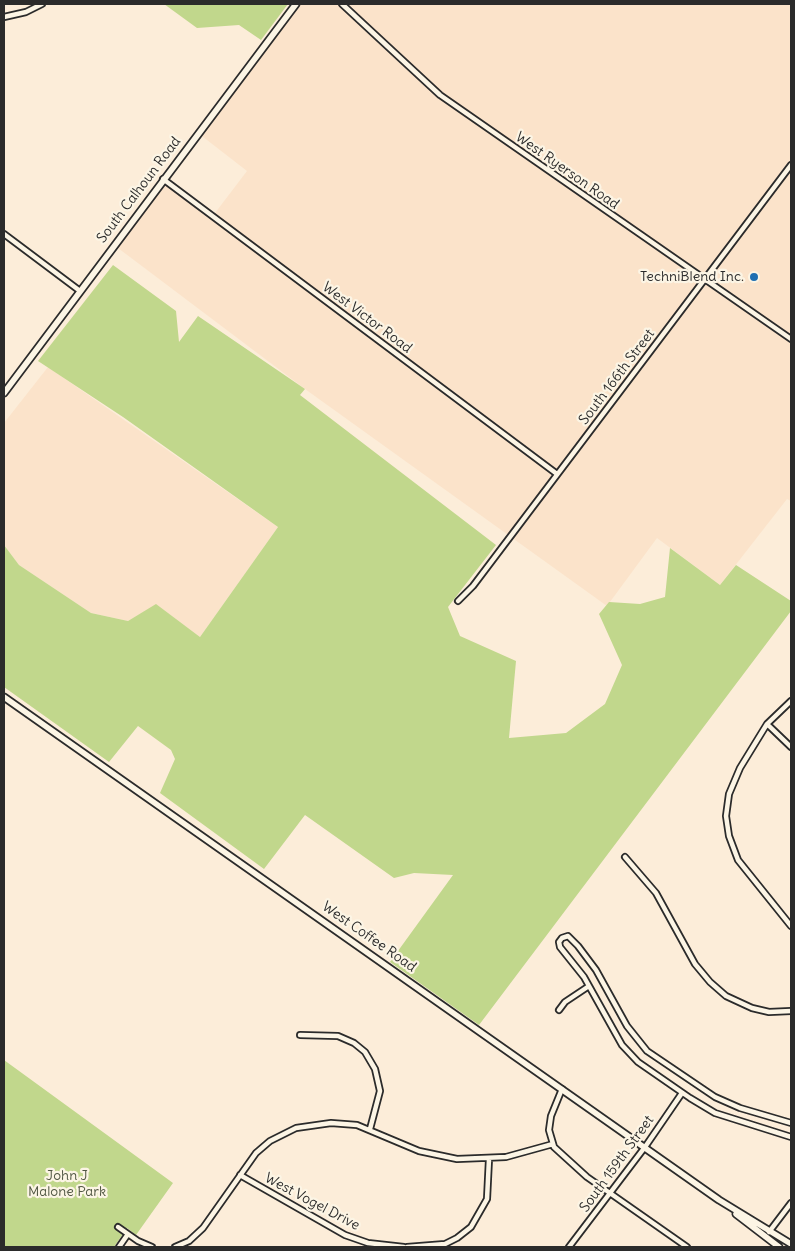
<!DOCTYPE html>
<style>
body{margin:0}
#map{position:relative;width:795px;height:1251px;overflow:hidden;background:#fcedd9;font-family:Delius,sans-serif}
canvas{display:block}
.frame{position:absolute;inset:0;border:5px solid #2b2b2b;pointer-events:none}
</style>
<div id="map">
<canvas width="795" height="1251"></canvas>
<div class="frame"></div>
</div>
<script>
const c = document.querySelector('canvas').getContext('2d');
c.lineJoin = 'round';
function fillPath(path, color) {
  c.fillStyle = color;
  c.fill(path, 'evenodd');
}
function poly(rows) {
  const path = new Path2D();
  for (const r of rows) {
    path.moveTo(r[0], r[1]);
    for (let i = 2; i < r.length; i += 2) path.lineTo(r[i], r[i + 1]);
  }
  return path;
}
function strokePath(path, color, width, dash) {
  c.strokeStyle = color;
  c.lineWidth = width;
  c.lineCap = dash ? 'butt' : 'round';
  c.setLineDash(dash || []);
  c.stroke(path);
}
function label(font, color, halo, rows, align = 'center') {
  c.font = font + ' Delius,sans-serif';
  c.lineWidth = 4.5;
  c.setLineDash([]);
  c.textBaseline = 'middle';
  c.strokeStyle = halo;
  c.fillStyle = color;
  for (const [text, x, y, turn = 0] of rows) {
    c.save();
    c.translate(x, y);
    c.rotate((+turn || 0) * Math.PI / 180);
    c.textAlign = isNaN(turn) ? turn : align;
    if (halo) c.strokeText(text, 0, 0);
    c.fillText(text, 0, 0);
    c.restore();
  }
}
fillPath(poly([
 [296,4,791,4,791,501,787,499,720,585,657,538,607,606,305,389,114,245,163,179,212,217,247,171,198,133],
 [48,367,278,527,200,637,156,605,128,621,91,613,19,565,4,545,4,423]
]), '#fbe3ca');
fillPath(poly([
 [164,4,288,4,261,40,239,25,197,28],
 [113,265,176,311,179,342,198,316,305,389,300,395,496,545,448,607,460,636,516,661,509,738,566,733,605,704,622,665,599,614,609,602,640,604,665,597,670,548,720,585,736,565,791,601,791,611,479,1025,390,962,453,875,414,873,394,878,305,815,264,869,160,793,175,759,171,750,138,726,109,762,4,687,4,545,19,565,91,613,128,621,156,604,200,637,278,527,123,417,38,361],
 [4,1060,173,1183,136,1235,127,1228,114,1247,4,1247]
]), '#c1d78c');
const minor = poly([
 [342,4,440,95,791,339],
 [4,17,26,12,42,4],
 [163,179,557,474],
 [4,234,80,291],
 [458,601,473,586,791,165],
 [791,701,767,724,740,768,729,794,726,816,729,836,738,860,791,926],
 [767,724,791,747],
 [625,857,656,893,695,964,710,982,726,996,752,1008,769,1012,791,1011],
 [559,1010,565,1002,589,986],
 [300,1035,338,1036,354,1043,365,1052,375,1069,380,1091,370,1129],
 [562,1089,551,1116,549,1130,554,1147,587,1177,687,1247],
 [791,1123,740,1108,715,1097,647,1051,627,1026,596,970,578,946,568,936,562,938,559,942,560,947,584,977,622,1045,638,1062,690,1098,715,1113,791,1137],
 [240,1175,345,1235,368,1243,404,1247],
 [118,1227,138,1241,152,1247],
 [769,1232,791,1203],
 [119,1247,128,1234],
 [175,1247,189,1241,203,1228,256,1153,270,1141,296,1128,331,1123,357,1125,419,1151,457,1159,506,1157,553,1144],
 [407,1247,445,1244,457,1238,471,1227,487,1199,489,1159],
 [569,1247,645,1147,682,1093]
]);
const tertiary = poly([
 [4,393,296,4],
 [4,697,719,1200,791,1244],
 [736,1214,779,1247]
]);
strokePath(minor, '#2b2b2b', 8);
strokePath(tertiary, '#2b2b2b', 9);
strokePath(minor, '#fcf5e5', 4.5);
strokePath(tertiary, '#fcf5e5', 5.5);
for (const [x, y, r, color] of [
 [754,277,5,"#1f6fb2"]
]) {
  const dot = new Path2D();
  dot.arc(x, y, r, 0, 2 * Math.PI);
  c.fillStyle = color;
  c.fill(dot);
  strokePath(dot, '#fcf5e5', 2);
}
label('14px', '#2b2b2b', '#fcf5e5', [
 ["West Ryerson Road",567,171,35],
 ["South Calhoun Road",139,190,-53],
 ["West Victor Road",367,318,37],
 ["South 166th Street",617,377,-53],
 ["West Coffee Road",369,937,35],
 ["South 159th Street",617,1164,-54],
 ["West Vogel Drive",312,1202,28]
]);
label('14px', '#2b2b2b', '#fcf5e5', [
 ["TechniBlend Inc.",744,277]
], 'right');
label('14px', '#505643', '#fcf5e5', [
 ["John J",67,1176],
 ["Malone Park",67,1192]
]);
</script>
